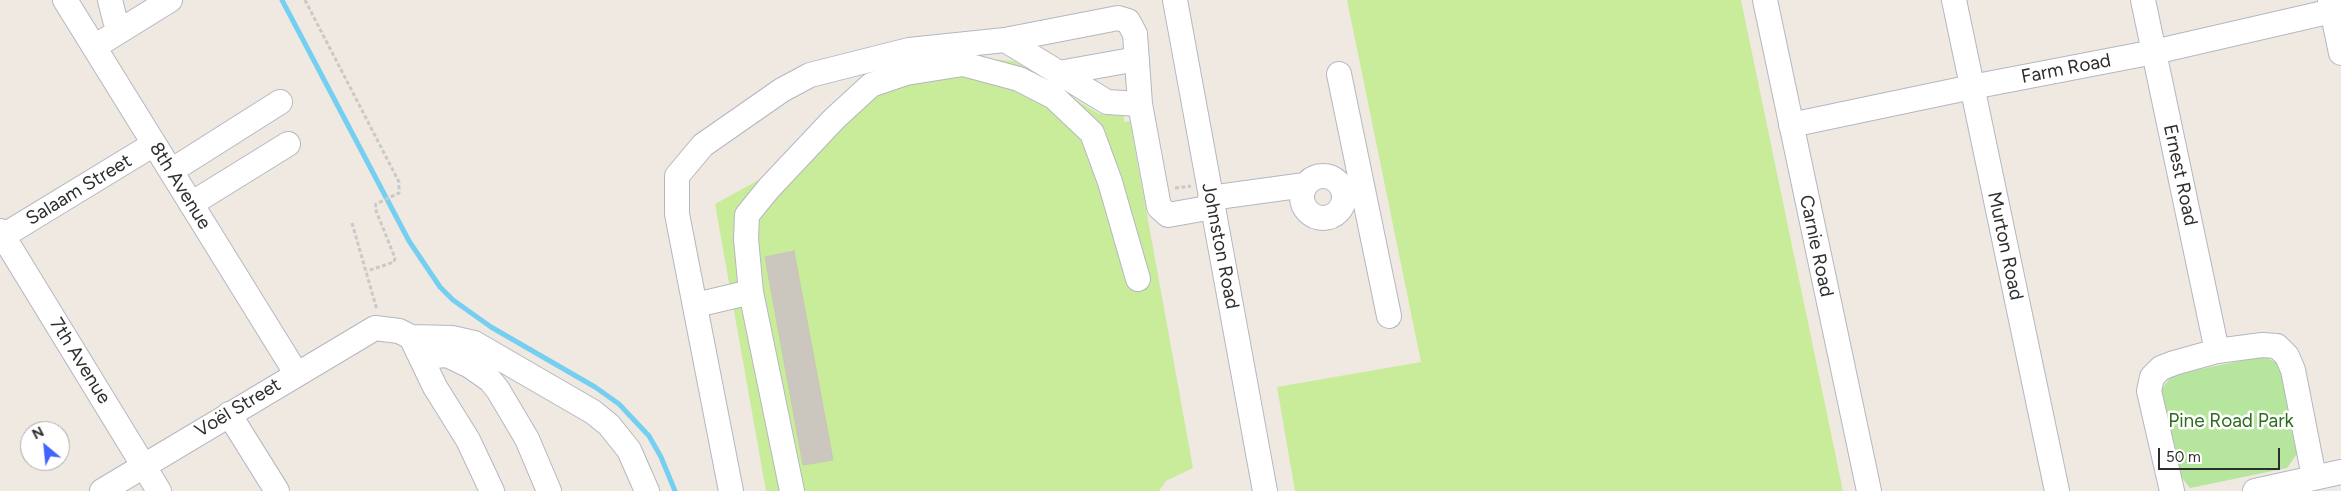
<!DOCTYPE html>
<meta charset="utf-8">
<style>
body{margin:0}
#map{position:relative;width:2341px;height:491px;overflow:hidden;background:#efe9e1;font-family:Figtree,sans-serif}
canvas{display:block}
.north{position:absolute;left:20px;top:421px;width:50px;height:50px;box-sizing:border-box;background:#fff;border:1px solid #ababab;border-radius:50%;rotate:332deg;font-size:14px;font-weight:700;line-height:20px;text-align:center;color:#2e2e2e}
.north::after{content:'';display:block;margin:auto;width:18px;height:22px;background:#4264fb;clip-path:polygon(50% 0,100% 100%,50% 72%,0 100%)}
.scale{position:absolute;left:2158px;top:448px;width:122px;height:22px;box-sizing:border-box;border:2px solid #2e2e2e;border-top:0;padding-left:6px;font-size:15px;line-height:18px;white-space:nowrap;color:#2e2e2e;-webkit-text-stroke:4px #fff;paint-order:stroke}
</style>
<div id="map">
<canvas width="2341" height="491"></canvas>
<div class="north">N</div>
<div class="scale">50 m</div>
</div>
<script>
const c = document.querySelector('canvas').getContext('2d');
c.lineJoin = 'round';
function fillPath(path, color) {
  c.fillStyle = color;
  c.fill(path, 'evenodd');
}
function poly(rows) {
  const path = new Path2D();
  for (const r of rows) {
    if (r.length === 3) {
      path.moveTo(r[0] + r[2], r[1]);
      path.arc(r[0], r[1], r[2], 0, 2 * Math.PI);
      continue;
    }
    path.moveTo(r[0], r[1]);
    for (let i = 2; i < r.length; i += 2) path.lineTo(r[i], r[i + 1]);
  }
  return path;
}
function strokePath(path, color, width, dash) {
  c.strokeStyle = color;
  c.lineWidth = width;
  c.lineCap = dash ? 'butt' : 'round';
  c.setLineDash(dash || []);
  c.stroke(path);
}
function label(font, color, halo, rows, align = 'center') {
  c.font = font + ' Figtree,sans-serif';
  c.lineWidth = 5;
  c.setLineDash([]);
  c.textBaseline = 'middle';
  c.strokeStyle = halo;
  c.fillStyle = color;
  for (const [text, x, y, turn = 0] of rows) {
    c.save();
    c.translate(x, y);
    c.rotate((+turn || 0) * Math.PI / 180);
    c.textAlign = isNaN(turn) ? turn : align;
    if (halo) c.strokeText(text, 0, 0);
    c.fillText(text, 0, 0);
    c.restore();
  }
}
fillPath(poly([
 [2264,356,2280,365,2299,451,2287,468,2190,488,2179,474,2161,390,2172,375]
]), '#b6e59e');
fillPath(poly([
 [1347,0,1741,0,1843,491,1295,491,1277,387,1421,362],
 [953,56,1014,61,1099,114,1124,116,1124,122,1130,121,1193,468,1166,481,1159,491,766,491,715,204,764,177,871,67]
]), '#c9ec9a');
strokePath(poly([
 [282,0,409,241,440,287,453,300,491,327,595,387,619,404,649,436,661,457,675,491]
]), '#75cff0', 5);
const building = poly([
 [794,251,833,460,803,465,765,257,794,251]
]);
fillPath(building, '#cbc7bf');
strokePath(building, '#cbc5ba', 1);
const minor = poly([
 [65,0,296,373],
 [110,0,115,20,121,30],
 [1175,0,1265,491],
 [1765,0,1869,491],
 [1954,0,2057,491],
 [2143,0,2217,351],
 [2330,0,2341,53],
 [1005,40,1107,102,1140,104],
 [94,47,170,0],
 [1059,73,1137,59],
 [1339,74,1389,316],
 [1791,125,1972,87,2154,52,2341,9],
 [171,171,280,102],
 [1323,197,21],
 [1210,198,1305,185],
 [191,204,288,144],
 [0,231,159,491],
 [3,236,154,144],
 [696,305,751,292],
 [411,337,452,338,474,343,593,412,609,425,629,450,647,491],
 [421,357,447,355,470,366,490,380,498,390,527,439,549,491],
 [229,414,277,491],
 [102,491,375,328,399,331,411,337,435,387,468,440,492,491],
 [731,491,677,214,677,176,703,145,782,90,810,75,909,50,1005,40,1118,18,1128,21,1135,34,1140,104,1159,207,1168,215,1213,207],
 [792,491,751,292,746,239,747,215,769,188,834,119,871,85,906,73,963,64,1019,79,1054,97,1092,133,1110,182,1138,279],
 [2172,491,2149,391,2152,377,2161,368,2174,363,2217,351,2262,345,2277,346,2287,356,2293,370,2314,477],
 [2255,491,2341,472]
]);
strokePath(minor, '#b4b7c1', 26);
strokePath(poly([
 [305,0,399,182,399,193,376,204,375,208,395,258,394,262,367,271],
 [1175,188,1191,186],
 [352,223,377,310]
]), '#c9c9c9', 3, [4, 2.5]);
strokePath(minor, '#fff', 24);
label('19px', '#2e2e2e', '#fff', [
 ["Farm Road",2066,69,-11],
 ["Ernest Road",2180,175,78],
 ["8th Avenue",180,186,58],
 ["Salaam Street",79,190,-31],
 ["Johnston Road",1220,246,79],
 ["Carnie Road",1816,246,78],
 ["Murton Road",2005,246,78],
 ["7th Avenue",80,361,58],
 ["Voël Street",238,408,-31]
]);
label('19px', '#2c6e1b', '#fff', [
 ["Pine Road Park",2231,421]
]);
</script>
